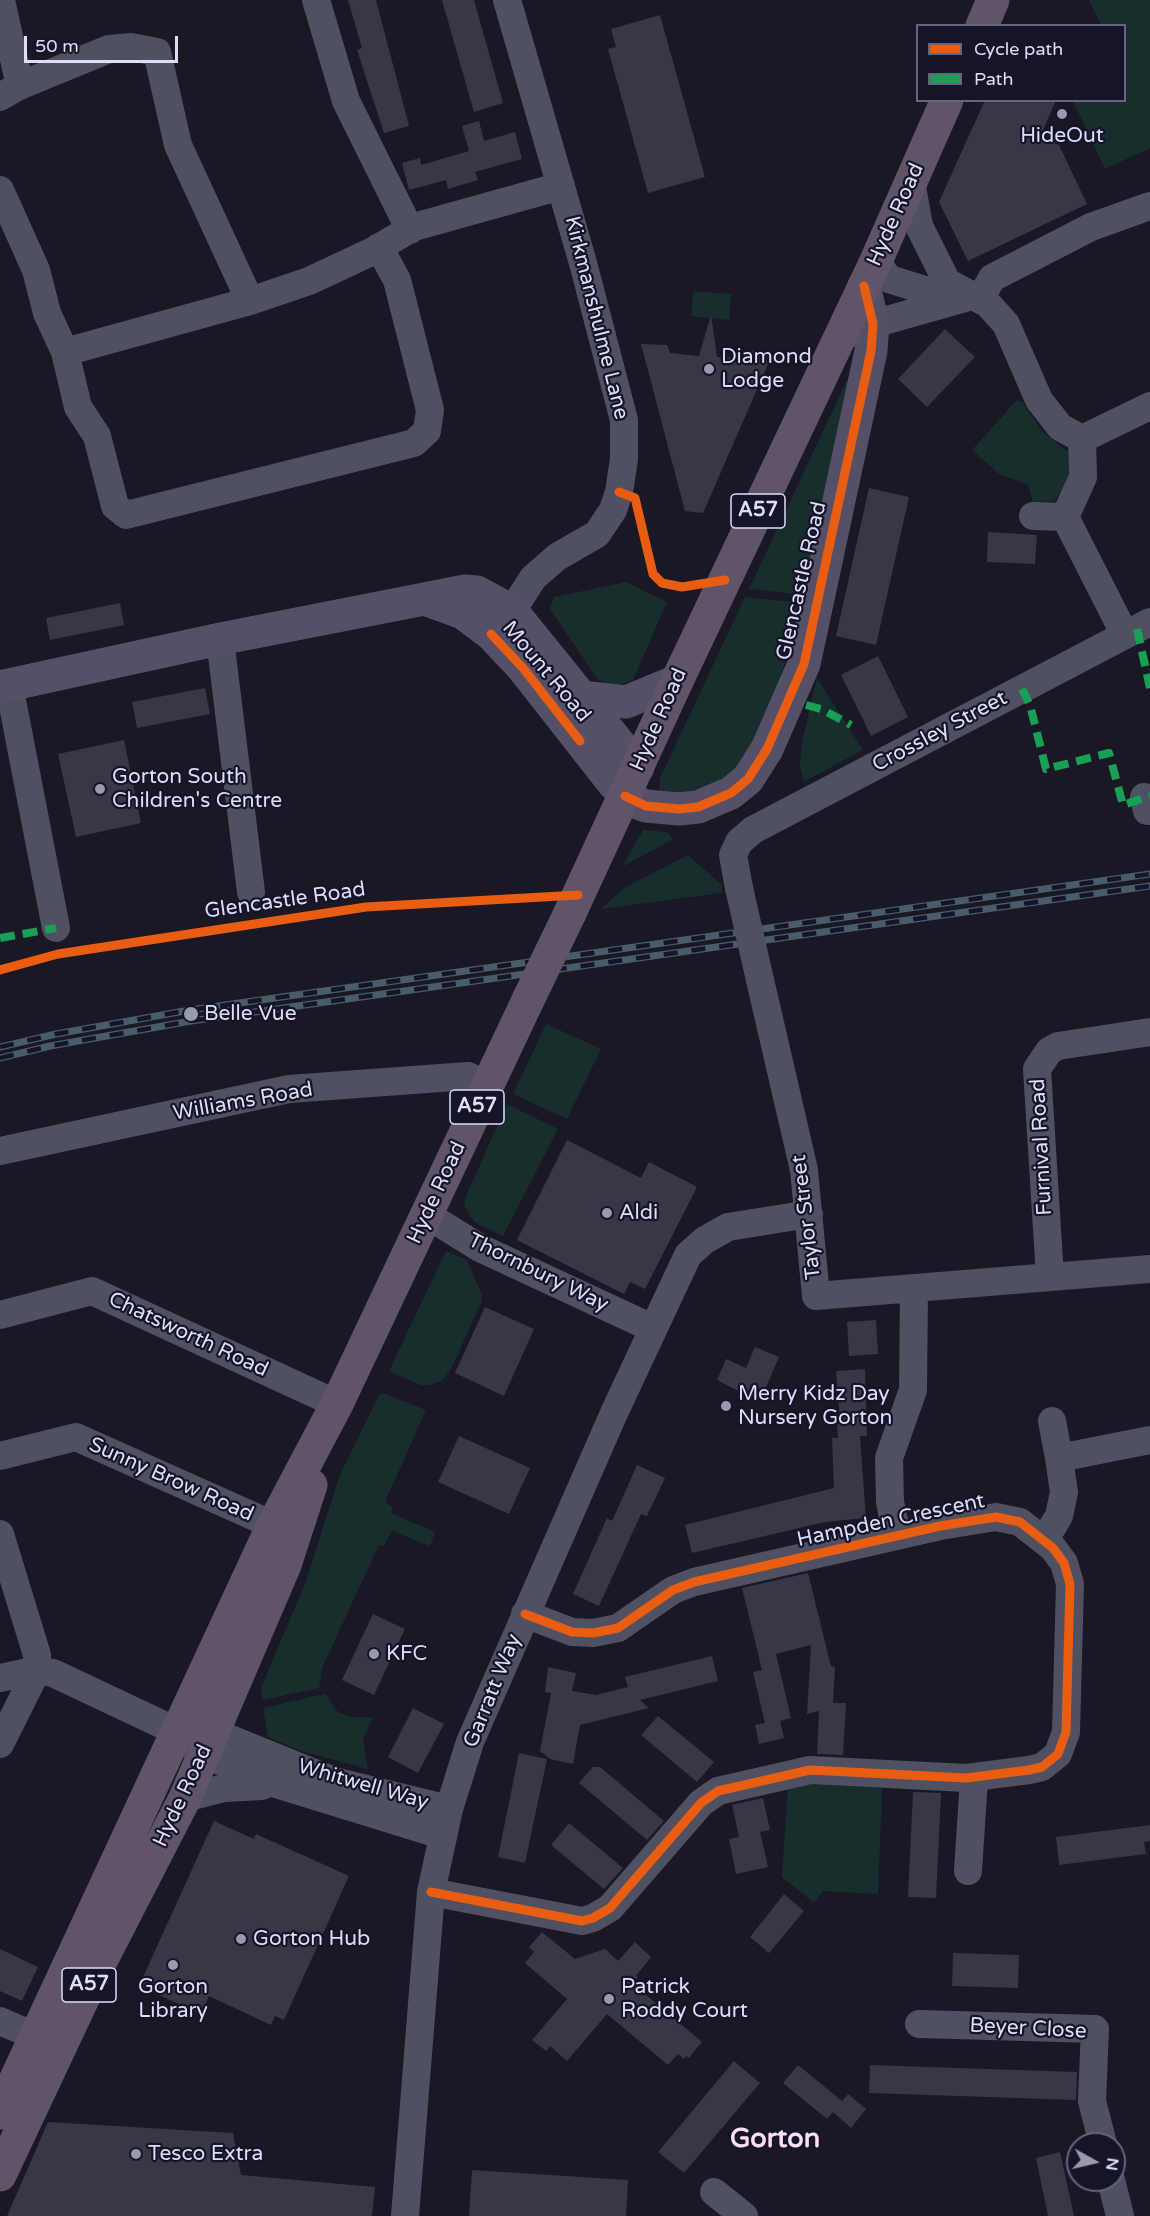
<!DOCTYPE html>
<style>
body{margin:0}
#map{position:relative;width:1150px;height:2216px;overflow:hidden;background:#191824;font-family:"Varela Round",sans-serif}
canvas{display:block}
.legend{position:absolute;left:916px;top:24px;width:210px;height:78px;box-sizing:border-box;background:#151428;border:2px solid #65657c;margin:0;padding:8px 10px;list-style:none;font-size:18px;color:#dedefb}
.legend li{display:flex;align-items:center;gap:12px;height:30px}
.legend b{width:30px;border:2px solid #65657c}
.north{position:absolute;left:1066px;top:2132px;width:60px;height:60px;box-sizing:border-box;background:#151428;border:2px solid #65657c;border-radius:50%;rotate:98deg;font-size:16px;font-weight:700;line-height:24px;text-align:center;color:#dedefb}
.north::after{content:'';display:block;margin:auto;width:21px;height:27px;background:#9999b0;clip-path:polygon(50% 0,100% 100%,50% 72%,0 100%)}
.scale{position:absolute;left:24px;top:36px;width:154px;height:27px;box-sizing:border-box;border:3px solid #dedefb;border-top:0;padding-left:8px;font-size:18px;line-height:21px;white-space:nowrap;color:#dedefb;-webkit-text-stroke:4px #151428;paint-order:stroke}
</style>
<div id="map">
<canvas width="1150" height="2216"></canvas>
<ul class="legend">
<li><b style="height:8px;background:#e95d12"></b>Cycle path</li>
<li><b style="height:8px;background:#1a9f57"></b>Path</li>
</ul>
<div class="north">N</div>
<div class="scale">50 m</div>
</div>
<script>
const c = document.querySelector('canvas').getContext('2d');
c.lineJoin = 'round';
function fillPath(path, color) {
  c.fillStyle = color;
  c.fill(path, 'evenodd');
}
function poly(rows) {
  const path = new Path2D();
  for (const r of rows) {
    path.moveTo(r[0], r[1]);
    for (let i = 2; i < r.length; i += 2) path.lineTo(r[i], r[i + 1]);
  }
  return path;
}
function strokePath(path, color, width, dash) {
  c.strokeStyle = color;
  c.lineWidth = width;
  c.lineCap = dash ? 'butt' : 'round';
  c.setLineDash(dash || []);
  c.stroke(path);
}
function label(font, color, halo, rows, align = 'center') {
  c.font = font + ' "Varela Round",sans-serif';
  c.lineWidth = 4.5;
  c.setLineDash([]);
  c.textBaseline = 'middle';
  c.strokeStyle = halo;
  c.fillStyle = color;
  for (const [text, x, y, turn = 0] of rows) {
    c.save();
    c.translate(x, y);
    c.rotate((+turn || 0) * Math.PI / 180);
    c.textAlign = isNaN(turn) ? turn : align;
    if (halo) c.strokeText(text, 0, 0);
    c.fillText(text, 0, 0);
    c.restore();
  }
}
fillPath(poly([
 [1089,0,1150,0,1150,148,1105,169,1073,101,1124,100,1124,26,1101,25],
 [693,291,731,294,729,320,691,316],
 [847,380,851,381,804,595,749,589],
 [1016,401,1022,402,1042,431,1068,452,1068,480,1055,501,1033,502,1028,485,999,474,972,450],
 [626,582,667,602,633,680,618,686,609,685,598,680,550,609,554,597],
 [745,597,802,603,778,687,750,750,732,773,719,783,698,791,659,796,660,778],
 [817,678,863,750,804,782,800,766,802,742],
 [643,830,667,832,673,839,622,867],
 [688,855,722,885,722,893,601,909,624,888],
 [546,1024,601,1049,567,1119,513,1094],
 [507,1104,558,1129,503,1236,474,1222,464,1206,466,1196],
 [446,1251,467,1260,482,1295,481,1303,451,1369,443,1380,431,1385,420,1385,389,1371],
 [383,1393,426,1410,385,1502,393,1507,391,1513,435,1532,430,1546,392,1531,384,1546,379,1545,322,1668,319,1688,263,1700,261,1688,306,1581,339,1477,379,1395],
 [325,1694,338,1712,352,1717,373,1717,363,1739,368,1769,301,1751,268,1737,263,1708],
 [788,1783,882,1788,878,1894,823,1891,814,1903,782,1877]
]), '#172e2c');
fillPath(poly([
 [348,0,376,0,409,126,384,133,357,50,362,48],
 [442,0,474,0,503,103,474,112],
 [660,15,705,177,648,193,608,49,616,47,611,29],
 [985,100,1056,100,1040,137,1059,145,1087,204,968,261,939,202],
 [479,121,484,141,515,132,522,159,475,172,478,180,448,189,446,180,409,190,402,163,420,158,421,165,469,151,462,126],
 [711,315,717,357,742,358,745,350,773,353,703,513,685,511,641,344,667,345,670,353,699,356],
 [945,329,975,357,927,407,898,379],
 [869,488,909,497,876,645,836,636],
 [988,532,1037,535,1035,564,987,562],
 [120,603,124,625,50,640,46,618],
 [878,656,908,717,871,736,841,675],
 [205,688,210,714,137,728,132,702],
 [124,740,141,823,76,837,58,754],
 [567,1140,641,1178,649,1162,697,1187,645,1289,630,1282,624,1294,517,1240],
 [485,1307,534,1329,504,1396,455,1373],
 [876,1320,878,1354,849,1356,847,1322],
 [755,1347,779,1357,764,1392,754,1388,750,1397,717,1380,726,1359,746,1368],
 [865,1369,867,1436,860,1436,866,1518,825,1522,692,1553,685,1525,834,1488,832,1438,838,1438,837,1421,840,1420,836,1371],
 [459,1436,530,1468,509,1514,438,1482],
 [637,1465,665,1478,647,1516,641,1514,599,1606,573,1594,607,1518,612,1521],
 [808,1573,831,1666,835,1667,833,1703,846,1703,843,1755,817,1754,819,1711,807,1714,811,1645,776,1654,791,1718,780,1721,784,1738,759,1744,755,1725,765,1723,753,1672,762,1670,742,1588],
 [373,1614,405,1629,374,1695,342,1680],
 [712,1656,718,1681,640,1700,649,1708,580,1725,573,1764,550,1759,540,1751,551,1693,545,1692,548,1667,576,1673,572,1691,596,1695,628,1687,625,1677],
 [413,1708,444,1724,418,1773,388,1757],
 [658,1716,714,1762,697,1782,641,1735],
 [519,1753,547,1759,525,1863,498,1857],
 [593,1767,600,1767,664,1821,647,1840,579,1783],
 [913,1792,941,1793,936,1898,908,1897],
 [763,1798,770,1830,760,1832,768,1867,736,1874,729,1839,739,1837,732,1805],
 [214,1821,254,1839,256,1834,349,1876,284,2020,275,2016,271,2025,209,1996,201,2014,139,1986],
 [569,1823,623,1868,604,1889,551,1845],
 [1150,1825,1150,1841,1144,1842,1146,1854,1059,1865,1056,1837],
 [784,1894,804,1911,769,1953,750,1937],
 [542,1932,575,1959,605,1949,618,1961,635,1942,651,1957,636,1976,638,1977,633,1984,702,2042,689,2058,686,2056,684,2059,678,2054,668,2065,607,2014,567,2061,550,2046,546,2051,532,2040,567,1999,525,1963,534,1952,529,1947],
 [0,1949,38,1967,22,2001,0,1991],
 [953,1953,1019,1955,1018,1988,952,1986],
 [734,2061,760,2083,684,2173,658,2152],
 [798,2065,842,2101,848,2094,866,2109,851,2128,833,2112,827,2119,783,2083],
 [870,2065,1077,2072,1076,2100,869,2093],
 [48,2122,233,2133,241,2175,375,2187,372,2216,7,2216],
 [1060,2152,1074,2216,1048,2216,1036,2158],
 [472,2170,628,2180,626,2216,469,2216]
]), '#383745');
strokePath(poly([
 [1,0,20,86],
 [316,0,346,101,410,230],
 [507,0,583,263,624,420,624,459,619,492,613,510,597,534,557,557,533,578,512,611,509,624,511,631],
 [0,97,19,86,109,49,131,47,157,52,178,145,250,301],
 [911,181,919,226,947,282,988,304,1006,324,1039,400,1060,427,1082,439,1083,477,1065,517,1125,635],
 [0,190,36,270,47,313,65,352,78,407,97,436,115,506,126,515,414,443,427,431,430,410,397,280,379,247],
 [876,261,889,279,957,300],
 [980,299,992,278,1091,227,1150,206],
 [854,333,873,324,972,296],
 [65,352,250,301,309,281,371,252,414,227,561,186],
 [1082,439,1150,406],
 [1033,516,1065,517],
 [220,639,251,892],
 [9,685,56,928],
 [1144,797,1147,811,1150,811],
 [739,888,733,855,739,842,753,830,1150,622],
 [760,980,804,1170,816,1296,1150,1269],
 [0,1151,289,1089,468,1076,488,1085],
 [427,1215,480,1248,652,1328],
 [1050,1277,1037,1069,1049,1051,1058,1046,1150,1032],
 [0,1315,92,1291,337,1404],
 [1052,1421,1059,1458],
 [0,1456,76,1437,273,1525],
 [0,1534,37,1655,37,1670,0,1744],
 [897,1536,890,1502,889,1458,913,1390,914,1289],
 [1045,1539,1059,1516,1064,1492,1059,1458,1150,1440],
 [0,1678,37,1670,53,1673,176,1731,203,1755,265,1777,270,1782,442,1835],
 [191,1732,213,1732,334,1781,449,1809],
 [185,1798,224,1788,262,1786,270,1782],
 [968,1871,974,1778],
 [431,1892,582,1921,593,1918,610,1908,701,1803,718,1791,810,1770,966,1778,1029,1770,1042,1767,1058,1754,1066,1732,1070,1584,1064,1563,1053,1548,1020,1522,996,1517,940,1526,694,1582,673,1590,618,1628,593,1633,572,1632,525,1614],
 [0,2021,56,2045],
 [919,2024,1095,2029,1092,2101,1103,2144],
 [1111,2180,1120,2216],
 [714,2192,744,2216],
 [405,2216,431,1892,449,1809,470,1742,614,1413,688,1255,705,1240,728,1227,809,1214]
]), '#4f5062', 28);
strokePath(poly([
 [427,600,463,613,491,634,523,668,614,784,633,801,646,806,679,809,698,807,731,793,748,779,767,749,804,664,871,351,873,324,864,286],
 [0,687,220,639,465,591,477,592,512,611,638,767],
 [581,697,626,702,677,681]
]), '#555068', 33);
strokePath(poly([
 [982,26,993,0],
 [570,913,677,681,876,261,947,100],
 [0,2113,273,1525,337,1404,528,1000],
 [0,2175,97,1969,185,1798,285,1565,311,1485]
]), '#605468', 33);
const rail = poly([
 [0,1047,56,1034,190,1010,1150,874],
 [0,1058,50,1046,191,1021,1150,886]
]);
strokePath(rail, '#495d68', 7);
strokePath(rail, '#151428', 4.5, [14]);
strokePath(poly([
 [739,888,760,980]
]), '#4f5062', 28);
strokePath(poly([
 [528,1000,570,913]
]), '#605468', 33);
strokePath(poly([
 [1137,629,1150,688],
 [1022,689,1030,705,1046,769,1109,753,1123,805,1150,796],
 [806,705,821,709,851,725],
 [0,938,56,928]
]), '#1a9f57', 8, [15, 8]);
strokePath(poly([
 [619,492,635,498,653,574,662,583,682,587,725,580],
 [491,634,523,668,580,741],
 [625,796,646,806,679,809,698,807,731,793,748,779,767,749,804,664,871,351,873,324,864,286],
 [0,970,58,954,366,907,578,895],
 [431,1892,582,1921,593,1918,610,1908,701,1803,718,1791,810,1770,966,1778,1029,1770,1042,1767,1058,1754,1066,1732,1070,1584,1064,1563,1053,1548,1020,1522,996,1517,940,1526,694,1582,673,1590,618,1628,593,1633,572,1632,525,1614]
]), '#e95d12', 9);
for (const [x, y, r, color] of [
 [1062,114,6,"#9999b0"],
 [709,369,6,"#9999b0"],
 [100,789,6,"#9999b0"],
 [191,1014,8,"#9999b0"],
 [607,1213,6,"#9999b0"],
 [726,1406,6,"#9999b0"],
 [374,1654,6,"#9999b0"],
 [241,1939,6,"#9999b0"],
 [173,1965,6,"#9999b0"],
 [609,1999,6,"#9999b0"],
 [136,2154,6,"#9999b0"]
]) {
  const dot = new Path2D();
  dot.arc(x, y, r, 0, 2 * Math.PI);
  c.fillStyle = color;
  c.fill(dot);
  strokePath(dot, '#151428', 2);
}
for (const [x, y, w] of [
 [758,511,54],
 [477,1107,54],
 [89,1985,54]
]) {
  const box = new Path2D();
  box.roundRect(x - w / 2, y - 17, w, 34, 4.5);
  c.fillStyle = '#151428';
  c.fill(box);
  strokePath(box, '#dedefb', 1.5);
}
label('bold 20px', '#dedefb', null, [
 ["A57",758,511],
 ["A57",477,1107],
 ["A57",89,1985]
]);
label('21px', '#dedefb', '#151428', [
 ["HideOut",1062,136,"center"],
 ["Diamond",721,357],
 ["Lodge",721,381],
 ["Gorton South",112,777],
 ["Children's Centre",112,801],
 ["Belle Vue",204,1014],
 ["Aldi",619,1213],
 ["Merry Kidz Day",738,1394],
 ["Nursery Gorton",738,1418],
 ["KFC",386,1654],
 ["Gorton Hub",253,1939],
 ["Gorton",173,1987,"center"],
 ["Library",173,2011,"center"],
 ["Patrick",621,1987],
 ["Roddy Court",621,2011],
 ["Tesco Extra",148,2154]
], 'left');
label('21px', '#dedefb', '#151428', [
 ["Hyde Road",896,215,-66],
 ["Kirkmanshulme Lane",596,318,76],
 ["Glencastle Road",802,581,-77],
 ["Mount Road",546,672,50],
 ["Hyde Road",659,720,-66],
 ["Crossley Street",940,732,-28],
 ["Glencastle Road",285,901,-8],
 ["Williams Road",243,1102,-10],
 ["Furnival Road",1042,1147,-93],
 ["Hyde Road",437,1193,-65],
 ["Taylor Street",807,1217,-97],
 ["Thornbury Way",538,1273,26],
 ["Chatsworth Road",188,1335,25],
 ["Sunny Brow Road",171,1480,24],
 ["Hampden Crescent",891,1521,-12],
 ["Garratt Way",493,1691,-68],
 ["Whitwell Way",363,1785,16],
 ["Hyde Road",183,1796,-65],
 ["Beyer Close",1028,2029,3]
]);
label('bold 27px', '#fbe0f5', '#151428', [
 ["Gorton",775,2140]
]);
</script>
